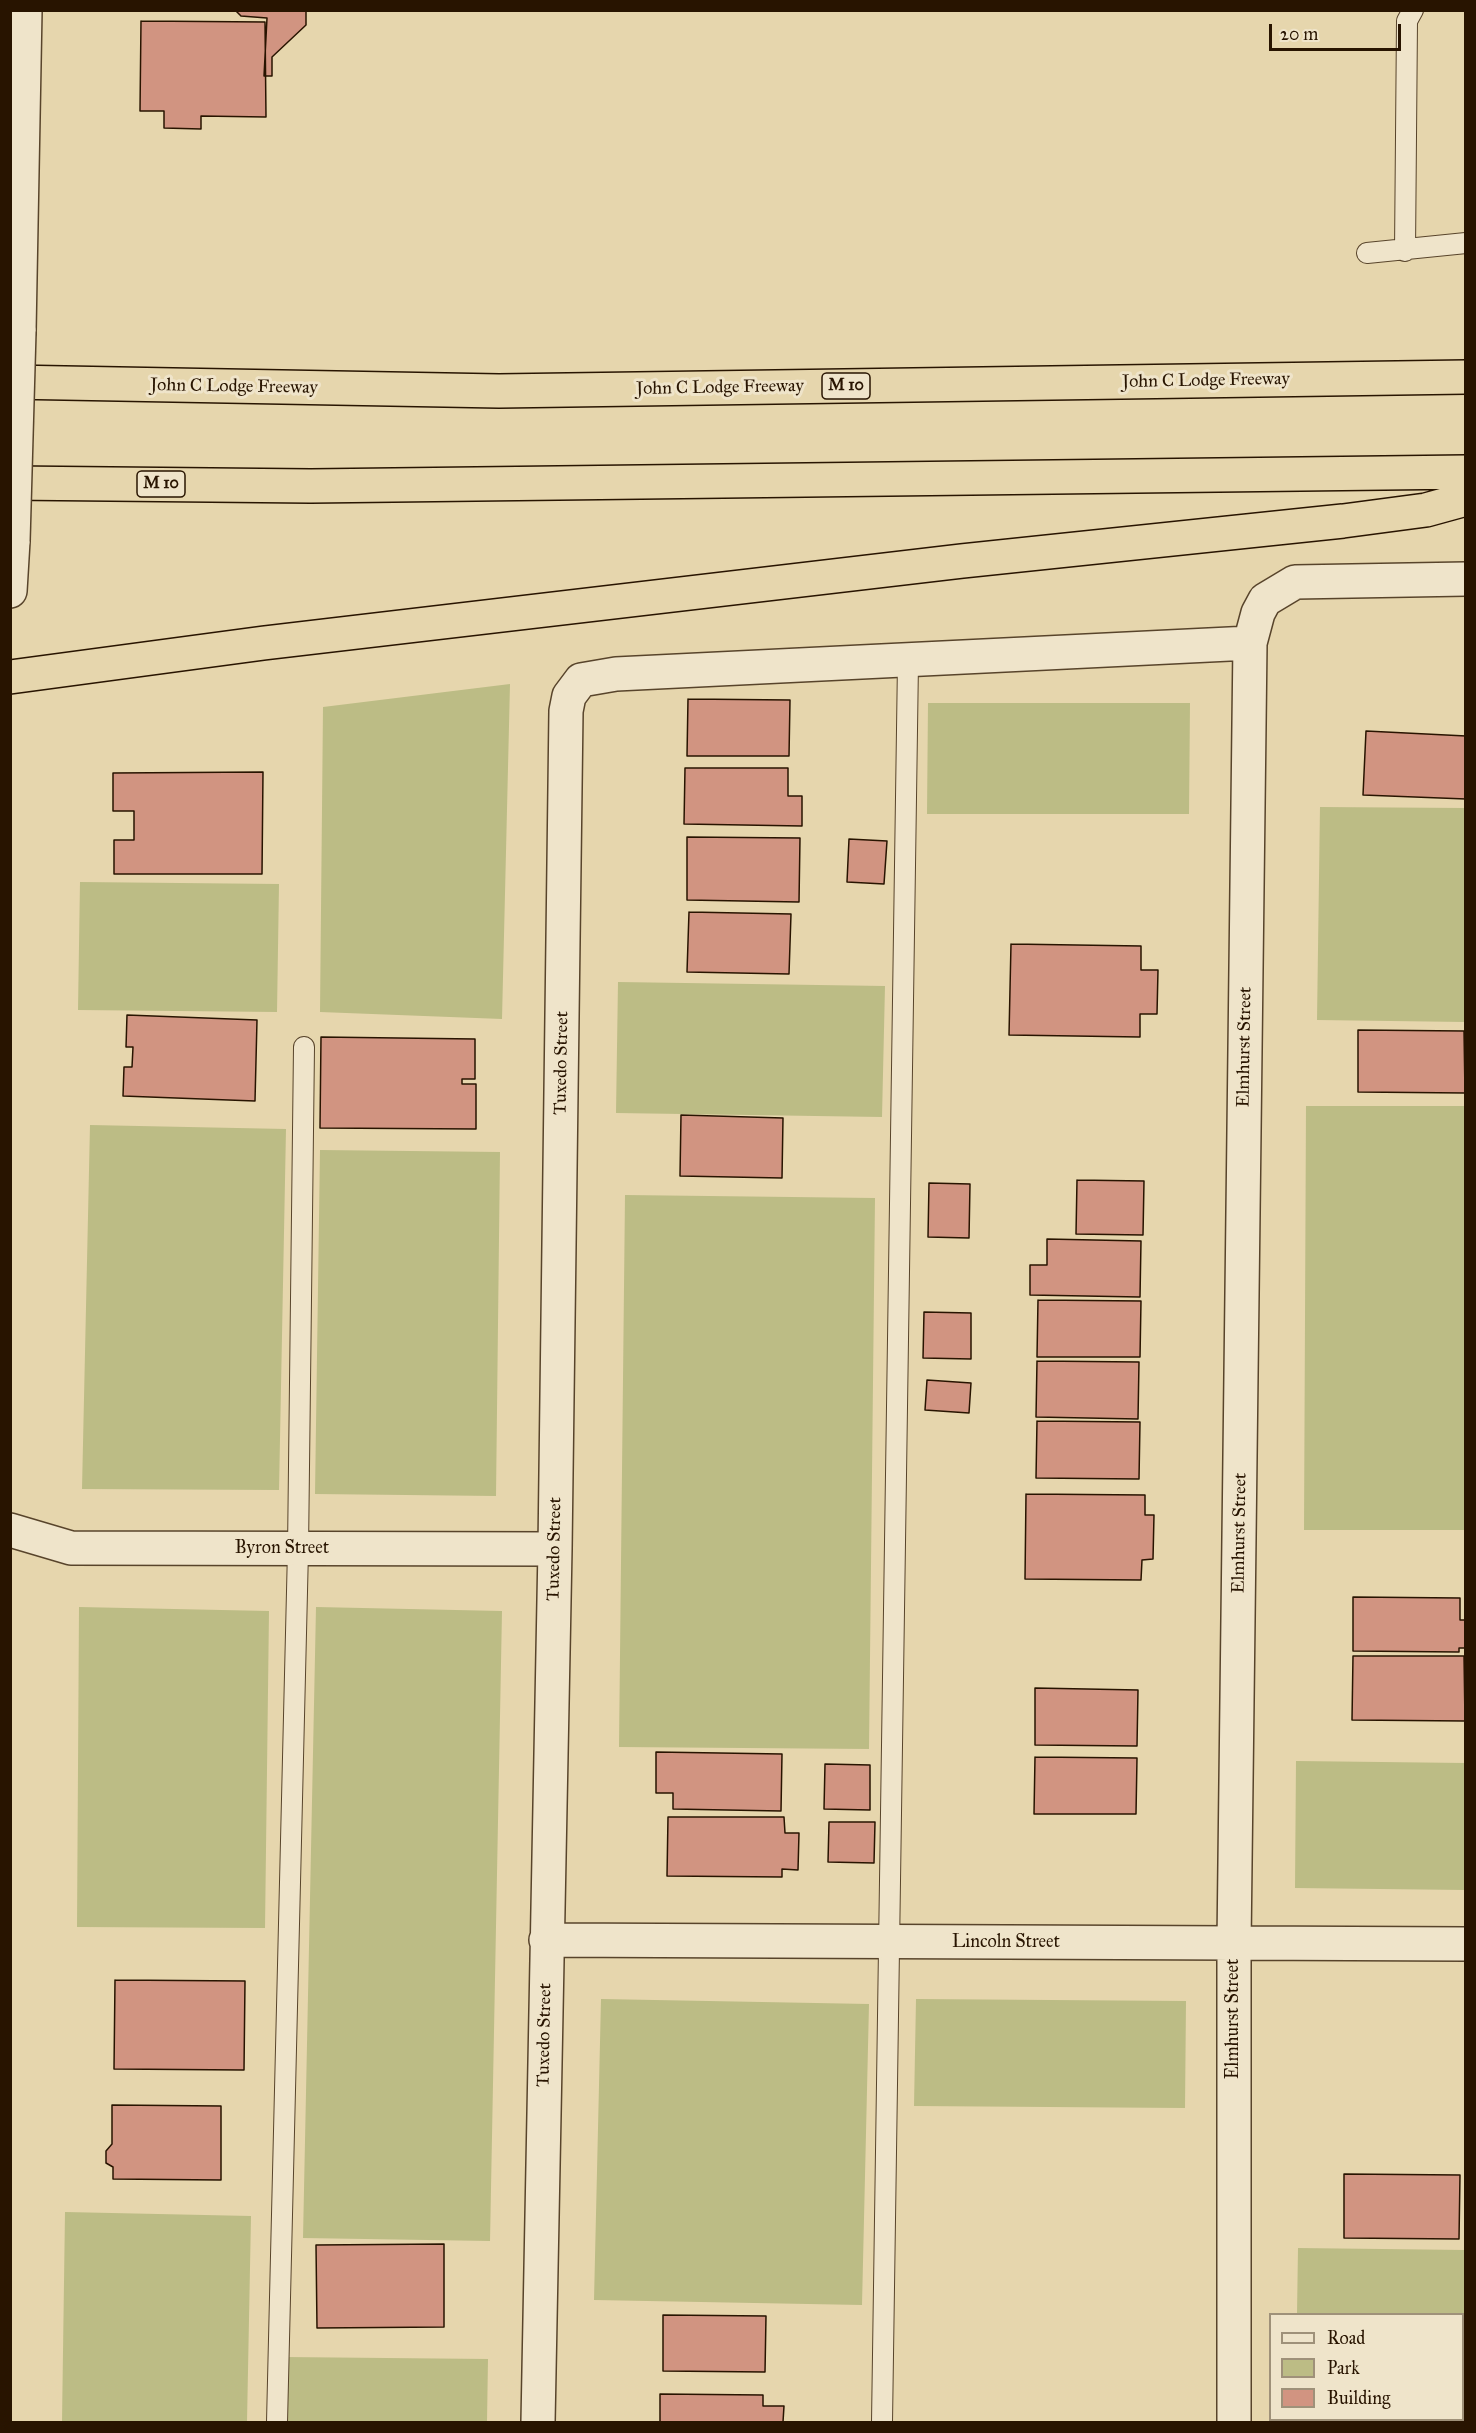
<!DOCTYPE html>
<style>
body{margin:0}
#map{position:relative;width:1476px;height:2433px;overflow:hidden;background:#e6d6ad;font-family:"IM FELL Great Primer",serif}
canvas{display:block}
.frame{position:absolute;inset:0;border:12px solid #281400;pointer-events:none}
.legend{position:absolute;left:1269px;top:2313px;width:195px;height:108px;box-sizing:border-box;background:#efe4ca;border:2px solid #9f9179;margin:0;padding:8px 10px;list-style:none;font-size:18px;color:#281400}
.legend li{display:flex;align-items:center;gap:12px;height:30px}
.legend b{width:30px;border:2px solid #9f9179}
.scale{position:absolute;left:1269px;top:24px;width:132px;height:27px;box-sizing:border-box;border:3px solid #281400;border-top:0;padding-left:8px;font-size:18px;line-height:21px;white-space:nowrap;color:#281400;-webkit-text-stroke:4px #efe4ca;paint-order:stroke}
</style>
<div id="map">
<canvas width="1476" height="2433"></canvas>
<div class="frame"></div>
<ul class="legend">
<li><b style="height:8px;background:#efe4ca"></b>Road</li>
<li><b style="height:16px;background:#bcbc85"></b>Park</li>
<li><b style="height:16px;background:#d19481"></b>Building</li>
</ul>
<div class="scale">20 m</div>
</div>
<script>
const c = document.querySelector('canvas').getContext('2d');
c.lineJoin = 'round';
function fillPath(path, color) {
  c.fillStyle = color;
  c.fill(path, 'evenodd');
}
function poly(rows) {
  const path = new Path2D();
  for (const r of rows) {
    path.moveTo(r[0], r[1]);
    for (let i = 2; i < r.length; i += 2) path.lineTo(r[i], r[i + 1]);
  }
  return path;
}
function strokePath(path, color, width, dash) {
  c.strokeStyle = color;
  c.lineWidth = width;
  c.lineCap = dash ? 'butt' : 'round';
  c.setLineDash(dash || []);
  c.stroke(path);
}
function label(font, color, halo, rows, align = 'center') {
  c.font = font + ' "IM FELL Great Primer",serif';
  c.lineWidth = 6;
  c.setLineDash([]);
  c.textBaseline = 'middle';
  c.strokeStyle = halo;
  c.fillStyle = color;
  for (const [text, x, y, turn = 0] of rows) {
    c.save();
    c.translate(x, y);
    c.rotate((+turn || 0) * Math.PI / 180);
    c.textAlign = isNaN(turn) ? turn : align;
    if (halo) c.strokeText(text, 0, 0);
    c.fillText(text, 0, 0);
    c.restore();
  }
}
fillPath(poly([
 [510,684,502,1019,320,1012,323,707],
 [928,703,1190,703,1189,814,927,814],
 [1320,807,1465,808,1465,1022,1317,1020],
 [80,882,279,884,277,1012,78,1010],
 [618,982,885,986,882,1117,616,1113],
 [1306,1106,1465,1106,1465,1530,1304,1530],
 [90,1125,286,1129,279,1490,82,1489],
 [320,1150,500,1152,496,1496,315,1494],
 [625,1195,875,1198,869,1749,619,1747],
 [79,1607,269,1611,265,1928,77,1927],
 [316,1607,502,1611,490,2241,303,2238],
 [1296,1761,1465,1763,1465,1890,1295,1888],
 [601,1999,869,2004,862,2305,594,2300],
 [916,1999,1186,2001,1185,2108,914,2106],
 [65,2212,251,2216,247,2422,62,2422],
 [1298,2248,1465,2250,1465,2377,1462,2377,1462,2314,1297,2314],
 [285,2357,488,2359,487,2422,284,2422]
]), '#bcbc85');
const building = poly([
 [235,10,306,10,306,25,272,57,272,76,264,76,267,18,241,16,235,10],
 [141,21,265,22,266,117,201,116,201,129,164,128,164,111,140,111,141,21],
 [688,699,790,700,789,756,687,756,688,699],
 [1366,731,1466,736,1466,799,1363,795,1366,731],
 [685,768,788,768,788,796,802,796,802,826,684,824,685,768],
 [263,772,262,874,114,874,114,840,134,840,134,811,113,811,113,773,263,772],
 [687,837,800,838,799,902,687,900,687,837],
 [849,839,887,841,884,884,847,882,849,839],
 [689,912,791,914,789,974,687,972,689,912],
 [1011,944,1141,946,1141,970,1158,970,1157,1014,1140,1014,1140,1037,1009,1035,1011,944],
 [127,1015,257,1020,255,1101,123,1096,124,1067,132,1067,133,1047,126,1047,127,1015],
 [1358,1030,1464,1031,1465,1093,1358,1092,1358,1030],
 [321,1037,475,1039,475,1079,462,1079,462,1084,476,1084,476,1129,320,1128,321,1037],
 [681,1115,783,1118,782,1178,680,1176,681,1115],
 [1077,1180,1144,1181,1143,1235,1076,1234,1077,1180],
 [929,1183,970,1184,969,1238,928,1237,929,1183],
 [1047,1239,1141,1241,1140,1297,1030,1295,1030,1265,1047,1265,1047,1239],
 [1038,1300,1141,1301,1140,1357,1037,1357,1038,1300],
 [924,1312,971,1313,971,1359,923,1358,924,1312],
 [1037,1361,1139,1362,1138,1419,1036,1417,1037,1361],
 [927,1380,971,1383,969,1413,925,1410,927,1380],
 [1037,1421,1140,1422,1139,1479,1036,1478,1037,1421],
 [1026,1494,1145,1495,1145,1515,1154,1515,1153,1559,1142,1560,1141,1580,1025,1579,1026,1494],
 [1353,1597,1460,1598,1460,1620,1466,1620,1466,1648,1459,1648,1459,1652,1353,1651,1353,1597],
 [1353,1656,1464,1656,1465,1721,1352,1720,1353,1656],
 [1035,1688,1138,1690,1137,1746,1035,1745,1035,1688],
 [656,1752,782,1754,781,1811,673,1809,673,1793,656,1793,656,1752],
 [1035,1757,1137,1758,1136,1814,1034,1814,1035,1757],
 [825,1764,870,1765,870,1810,824,1809,825,1764],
 [668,1817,784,1817,785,1833,799,1833,798,1870,782,1869,782,1877,667,1876,668,1817],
 [829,1822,875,1822,874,1863,828,1862,829,1822],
 [115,1980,245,1981,244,2070,114,2069,115,1980],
 [112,2105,221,2106,221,2180,113,2179,113,2167,106,2163,106,2151,112,2144,112,2105],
 [1344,2174,1460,2175,1459,2239,1344,2238,1344,2174],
 [444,2244,444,2327,317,2328,316,2245,444,2244],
 [663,2315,766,2316,765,2372,663,2371,663,2315],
 [660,2394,763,2395,763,2406,784,2406,783,2422,660,2422,660,2394],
 [1462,2398,1466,2398,1466,2422,1336,2422,1336,2420,1462,2420,1462,2398]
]);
fillPath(building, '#d19481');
strokePath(building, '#281400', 1.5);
const service = poly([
 [1405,251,1407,21,1413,10],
 [1367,253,1466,243],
 [277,2422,298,1550,304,1047],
 [882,2422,908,662]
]);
const minor = poly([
 [10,1530,71,1548,555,1549],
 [546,1940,1466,1944],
 [538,2422,555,1549,566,711,569,696,581,680,616,674,1250,643],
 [1234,2422,1234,1943,1250,643,1258,613,1265,600,1295,582,1466,579]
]);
const tertiary = poly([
 [19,331,25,10],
 [10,591,13,541]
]);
const motorway = poly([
 [10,382,499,391,1466,377],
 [10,483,311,486,1466,472],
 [10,677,264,643,962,561,1343,521,1426,510,1466,499]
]);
strokePath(service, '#58442b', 22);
strokePath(minor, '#58442b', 36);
strokePath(tertiary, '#58442b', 36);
strokePath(motorway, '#281400', 36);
strokePath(service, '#efe4ca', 20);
strokePath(minor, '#efe4ca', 33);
strokePath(tertiary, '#efe4ca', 33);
strokePath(motorway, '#e6d6ad', 33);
const tertiaryBridge = poly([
 [13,541,19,331]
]);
strokePath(tertiaryBridge, '#58442b', 36, []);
strokePath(tertiaryBridge, '#efe4ca', 33);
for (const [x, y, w] of [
 [846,386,48],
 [161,484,48]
]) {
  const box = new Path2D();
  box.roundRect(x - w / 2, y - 13, w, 26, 4.5);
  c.fillStyle = '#efe4ca';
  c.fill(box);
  strokePath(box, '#281400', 1.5);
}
label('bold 16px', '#281400', null, [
 ["M 10",846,386],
 ["M 10",161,484]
]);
label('18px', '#281400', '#efe4ca', [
 ["John C Lodge Freeway",1206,381,-1],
 ["John C Lodge Freeway",234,387,1],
 ["John C Lodge Freeway",720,388,-1],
 ["Elmhurst Street",1245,1047,-89],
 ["Tuxedo Street",562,1063,-89],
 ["Elmhurst Street",1240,1533,-89],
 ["Byron Street",282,1549],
 ["Tuxedo Street",555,1549,-89],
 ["Lincoln Street",1006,1943],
 ["Elmhurst Street",1234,2019,-90],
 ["Tuxedo Street",545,2035,-89]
]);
</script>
